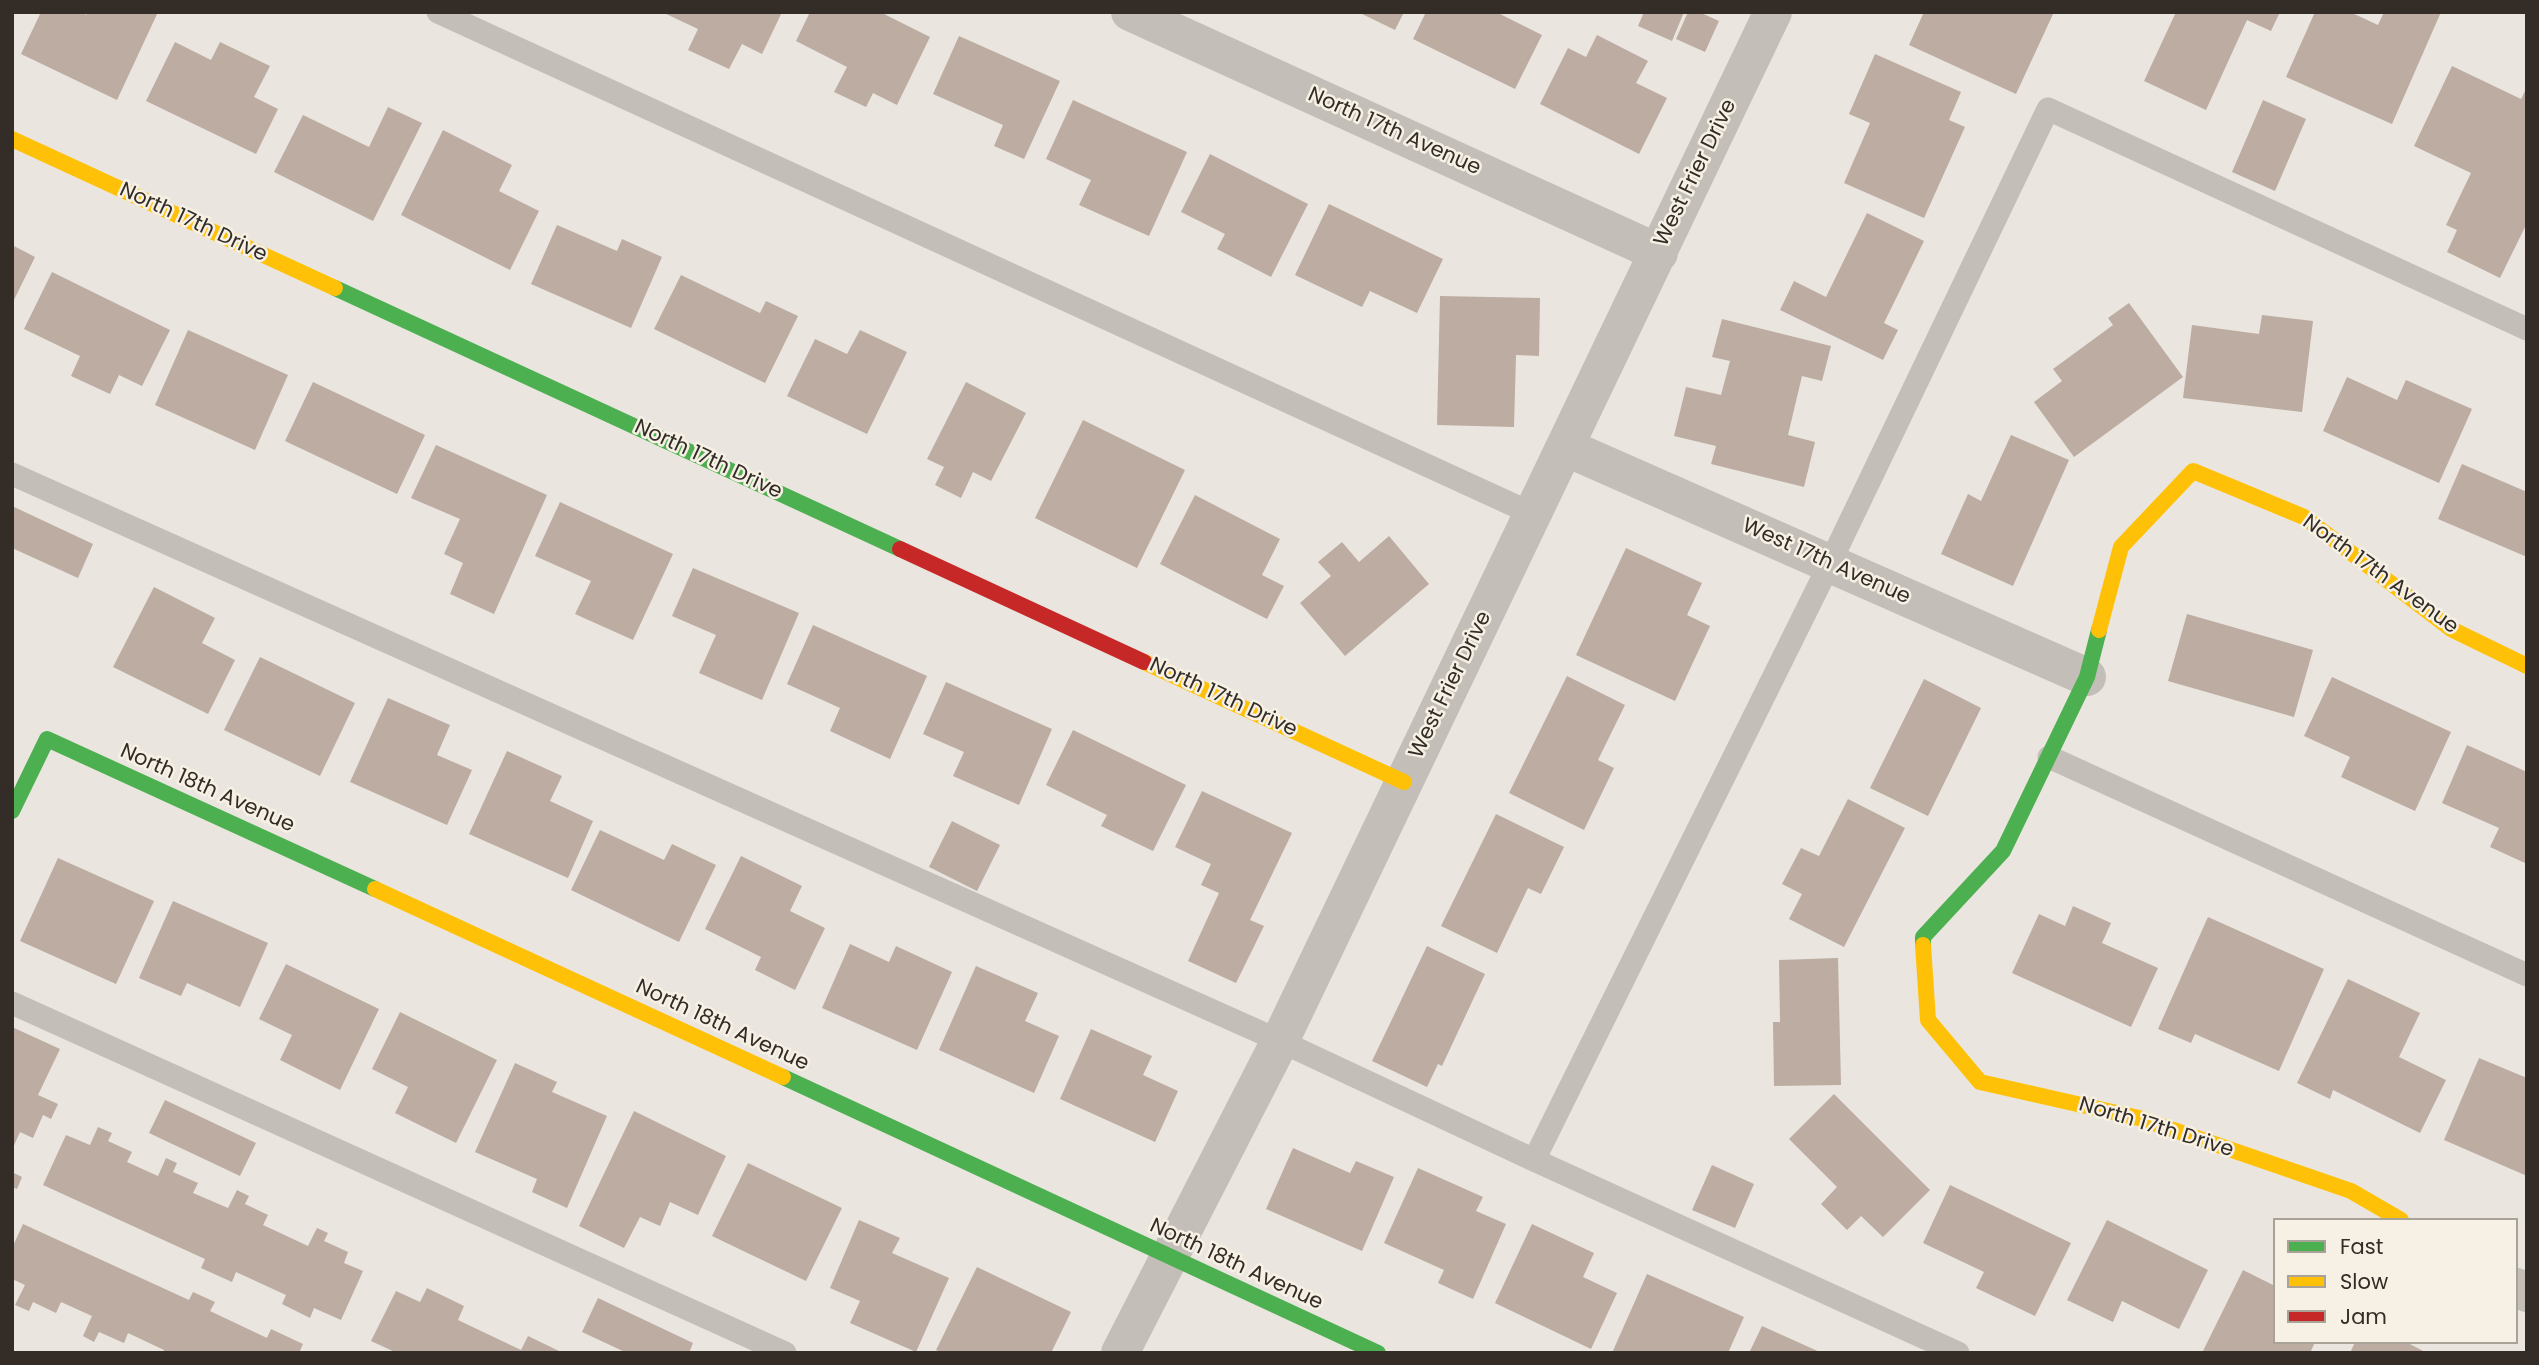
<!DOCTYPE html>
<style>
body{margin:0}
#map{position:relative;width:2539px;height:1365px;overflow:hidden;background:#eae6df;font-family:Poppins,sans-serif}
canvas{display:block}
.frame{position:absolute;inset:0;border:14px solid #332c27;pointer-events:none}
.legend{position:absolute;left:2273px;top:1218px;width:245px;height:126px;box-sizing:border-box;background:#f7f1e5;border:2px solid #a9a299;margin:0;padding:9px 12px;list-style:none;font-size:21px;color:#332c27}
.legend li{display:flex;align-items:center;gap:14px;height:35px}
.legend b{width:35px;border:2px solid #a9a299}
</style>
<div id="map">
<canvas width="2539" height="1365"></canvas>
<div class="frame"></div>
<ul class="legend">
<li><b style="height:9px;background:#4caf50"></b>Fast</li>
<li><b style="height:9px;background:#ffc107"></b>Slow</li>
<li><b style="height:9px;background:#c62828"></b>Jam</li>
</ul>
</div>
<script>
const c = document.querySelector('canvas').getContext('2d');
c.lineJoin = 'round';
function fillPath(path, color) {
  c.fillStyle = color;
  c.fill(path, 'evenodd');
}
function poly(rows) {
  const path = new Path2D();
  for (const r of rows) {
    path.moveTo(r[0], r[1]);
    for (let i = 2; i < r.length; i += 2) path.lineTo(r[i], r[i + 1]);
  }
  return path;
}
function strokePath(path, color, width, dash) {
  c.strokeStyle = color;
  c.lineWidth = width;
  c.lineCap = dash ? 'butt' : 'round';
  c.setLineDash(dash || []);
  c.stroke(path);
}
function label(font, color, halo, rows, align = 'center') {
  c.font = font + ' Poppins,sans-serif';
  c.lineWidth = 5;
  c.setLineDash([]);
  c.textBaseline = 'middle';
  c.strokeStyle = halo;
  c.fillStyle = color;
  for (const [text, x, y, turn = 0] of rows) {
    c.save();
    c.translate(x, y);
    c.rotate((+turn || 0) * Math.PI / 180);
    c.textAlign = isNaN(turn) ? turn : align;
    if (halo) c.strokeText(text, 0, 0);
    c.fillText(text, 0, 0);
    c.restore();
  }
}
fillPath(poly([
 [41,12,82,12,86,15,87,12,158,12,117,100,21,54],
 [662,12,782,12,762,54,742,44,729,69,688,50,698,29],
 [810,12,880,12,930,37,897,105,873,93,866,107,834,92,847,67,796,41],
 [1358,12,1404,12,1395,30],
 [1426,12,1496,12,1542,35,1515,89,1413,39],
 [1644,12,1684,12,1672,41,1638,26],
 [1688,12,1699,12,1719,21,1705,52,1676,39],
 [1924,12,2054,12,2016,94,1909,45],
 [2176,12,2280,12,2271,31,2247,20,2206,110,2144,81],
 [2315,12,2350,12,2378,25,2384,12,2441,12,2392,124,2286,77],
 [1597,35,1648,61,1636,83,1667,98,1639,154,1540,104,1568,48,1586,57],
 [959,36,1060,81,1024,159,994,146,1003,125,933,94],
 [175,42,211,60,220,42,270,66,254,97,278,109,256,154,146,101],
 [1875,54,1961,92,1949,120,1965,127,1924,218,1844,183,1870,123,1849,114],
 [2452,66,2521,99,2527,87,2527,223,2500,278,2447,252,2457,230,2446,225,2471,173,2414,146],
 [1073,100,1187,152,1149,236,1079,205,1091,180,1046,159],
 [2263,100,2306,119,2275,191,2232,172],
 [388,107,422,123,373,221,274,172,303,115,369,147],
 [443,130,512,165,499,191,539,211,510,270,401,215],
 [1210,154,1308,204,1271,277,1217,249,1225,234,1181,212],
 [1329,204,1443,259,1417,313,1370,291,1362,307,1295,275],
 [1867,213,1924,241,1884,323,1898,330,1883,360,1780,310,1794,281,1826,297],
 [557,225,617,251,622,239,662,257,631,328,531,284],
 [12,245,35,257,12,304],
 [52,272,170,330,142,386,119,375,110,394,71,376,80,356,24,329],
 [681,275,760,313,766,301,798,316,765,383,654,329],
 [1440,296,1540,298,1539,356,1516,355,1514,427,1437,425],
 [2129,303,2183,377,2074,457,2034,402,2062,381,2053,369,2113,325,2108,318],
 [2262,315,2313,321,2302,412,2183,398,2192,325,2259,334],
 [1722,319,1831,346,1822,381,1802,376,1788,435,1815,442,1804,487,1711,464,1716,446,1674,436,1686,387,1721,395,1730,361,1712,357],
 [188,330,288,375,255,450,155,405],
 [860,330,907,352,867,434,787,396,815,339,847,354],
 [2347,377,2397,400,2406,380,2472,409,2439,483,2323,431],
 [313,382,425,435,397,494,285,441],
 [966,382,1026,413,991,481,973,472,961,498,935,485,944,467,927,459],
 [1083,420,1185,470,1137,568,1035,518],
 [2011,435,2069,460,2013,586,1941,554,1968,494,1981,501],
 [436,445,547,495,494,614,450,594,463,563,444,554,460,519,411,498],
 [2462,464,2527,492,2527,557,2438,519],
 [1195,495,1280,539,1262,575,1284,586,1267,619,1160,564],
 [560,502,673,554,633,640,575,614,591,581,535,556],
 [12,506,93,544,78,578,12,548],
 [1389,536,1429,584,1345,656,1300,603,1331,576,1318,562,1342,542,1359,562],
 [1626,548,1702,583,1687,615,1710,626,1675,701,1576,655],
 [693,568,799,613,762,700,699,673,716,635,672,616],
 [154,587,215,618,202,643,235,660,208,714,113,667],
 [2187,614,2313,650,2294,717,2168,681],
 [813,625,927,676,890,759,830,731,840,708,787,684],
 [260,657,355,703,320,776,224,730],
 [1567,676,1625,705,1598,760,1614,768,1584,830,1509,793],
 [2332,677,2451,732,2415,811,2341,777,2350,757,2304,736],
 [1924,679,1981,708,1928,816,1870,788],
 [946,682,1052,729,1019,805,953,776,964,752,923,734],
 [388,698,450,725,437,755,472,770,447,825,350,782],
 [1073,730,1186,785,1153,851,1101,826,1107,815,1046,785],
 [2467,745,2527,772,2525,863,2490,847,2499,828,2442,803],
 [507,751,562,776,550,801,593,821,568,878,469,834],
 [1202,791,1292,833,1250,920,1264,926,1236,983,1188,961,1219,893,1201,885,1211,864,1175,847],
 [1848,799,1905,828,1844,947,1789,919,1802,894,1782,884,1801,848,1819,856],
 [1496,814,1564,847,1541,894,1528,888,1497,953,1441,926],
 [952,821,1000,845,977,891,929,867],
 [600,830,664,860,672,844,716,865,679,942,571,890],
 [741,856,802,886,790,911,825,928,795,990,755,970,761,957,705,929],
 [58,858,154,901,116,984,20,941],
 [173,901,268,943,240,1007,187,983,181,996,139,978],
 [2073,906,2111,923,2102,943,2158,968,2131,1027,2012,973,2039,914,2065,926],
 [2208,917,2324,969,2279,1071,2195,1034,2191,1043,2158,1029],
 [850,944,889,962,896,946,952,972,917,1050,822,1008],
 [1427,946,1485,974,1442,1066,1438,1064,1427,1087,1372,1061],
 [1838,958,1841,1085,1774,1086,1773,1022,1780,1022,1779,960],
 [286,964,379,1009,340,1090,280,1060,292,1035,259,1019],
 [976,966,1038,993,1025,1021,1059,1036,1034,1093,939,1050],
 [2348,979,2420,1013,2399,1057,2446,1080,2420,1133,2333,1090,2330,1099,2297,1083],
 [400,1012,497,1060,456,1143,395,1113,408,1087,372,1069],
 [12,1027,60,1049,38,1095,58,1104,51,1119,43,1115,33,1138,20,1132,12,1150],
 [1091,1029,1152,1056,1143,1075,1178,1091,1155,1142,1060,1099],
 [2479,1058,2527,1078,2527,1176,2444,1140],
 [515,1063,557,1082,552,1092,607,1116,567,1208,532,1192,537,1179,475,1152],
 [1834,1094,1930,1190,1883,1237,1861,1216,1847,1230,1821,1204,1837,1187,1789,1139],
 [165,1100,256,1143,240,1176,149,1133],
 [634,1111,726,1156,698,1215,670,1202,660,1226,640,1217,624,1248,579,1226],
 [98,1127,112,1133,108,1141,132,1152,127,1162,158,1176,166,1158,177,1163,173,1172,198,1183,193,1193,228,1208,237,1190,249,1196,245,1204,268,1215,263,1225,308,1246,317,1228,328,1233,324,1241,348,1252,344,1263,363,1271,341,1320,314,1308,310,1318,282,1304,286,1295,236,1272,232,1282,201,1268,205,1259,43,1185,66,1135,90,1145],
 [1293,1148,1350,1173,1356,1161,1394,1177,1362,1251,1266,1209],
 [748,1163,842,1208,806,1281,712,1236],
 [1712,1165,1754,1184,1735,1228,1692,1210],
 [1418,1168,1483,1197,1476,1211,1506,1224,1473,1299,1438,1283,1444,1270,1384,1243],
 [12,1172,22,1177,17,1189,12,1187],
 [1950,1185,2071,1243,2035,1316,1976,1288,1984,1272,1923,1243],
 [859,1220,900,1238,892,1253,949,1278,916,1352,850,1323,860,1301,830,1288],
 [2107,1220,2208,1270,2179,1329,2122,1301,2113,1322,2067,1300],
 [23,1224,189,1300,193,1292,215,1302,210,1311,267,1338,271,1329,303,1344,299,1353,163,1353,164,1350,128,1333,124,1343,99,1332,94,1342,83,1336,92,1316,61,1302,56,1313,33,1302,29,1311,15,1305,25,1285,12,1279,12,1248],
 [1532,1224,1594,1253,1583,1277,1617,1293,1591,1349,1495,1303],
 [977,1267,1071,1312,1051,1353,942,1353,936,1350],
 [2243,1270,2275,1286,2275,1342,2315,1342,2310,1353,2202,1353],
 [1647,1274,1744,1317,1728,1353,1612,1353],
 [427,1288,464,1306,458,1320,521,1350,528,1336,559,1351,558,1353,397,1353,371,1341,396,1291,420,1302],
 [598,1298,693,1343,689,1353,627,1353,582,1332],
 [1762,1326,1822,1353,1749,1353],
 [2355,1342,2406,1342,2427,1353,2350,1353]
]), '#bcaca2');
strokePath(poly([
 [438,12,1533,514],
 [12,474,1280,1041,1534,1160],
 [2049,757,2527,975],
 [12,1003,785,1353],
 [1958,1353,1534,1160,1830,563,2048,109,2527,329]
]), '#c3beb8', 23);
strokePath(poly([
 [1130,12,1659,253],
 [1565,447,2087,677],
 [2516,1287,2527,1293],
 [1120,1353,1280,1041,1773,12]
]), '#c3beb8', 38);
strokePath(poly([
 [335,288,900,549],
 [12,811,47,739,375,889],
 [1923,945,1923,937,2003,851,2087,677,2099,630],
 [783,1077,1378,1353]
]), '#4caf50', 16);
strokePath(poly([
 [12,139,335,288],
 [2099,630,2121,547,2193,471,2304,517,2451,629,2527,666],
 [1144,662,1404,782],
 [375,889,783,1077],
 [1923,945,1928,1020,1980,1082,2139,1118,2351,1191,2401,1220]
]), '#ffc107', 16);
strokePath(poly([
 [900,549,1144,662]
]), '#c62828', 16);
label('21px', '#332c27', '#f7f1e5', [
 ["North 17th Avenue",1394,132,24],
 ["West Frier Drive",1696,173,-64],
 ["North 17th Drive",193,223,25],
 ["North 17th Drive",708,460,25],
 ["West 17th Avenue",1826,562,24],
 ["North 17th Avenue",2380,575,36],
 ["West Frier Drive",1451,685,-64],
 ["North 17th Drive",1223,698,25],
 ["North 18th Avenue",207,789,24],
 ["North 18th Avenue",722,1026,25],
 ["North 17th Drive",2156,1128,17],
 ["North 18th Avenue",1236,1265,25]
]);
</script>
